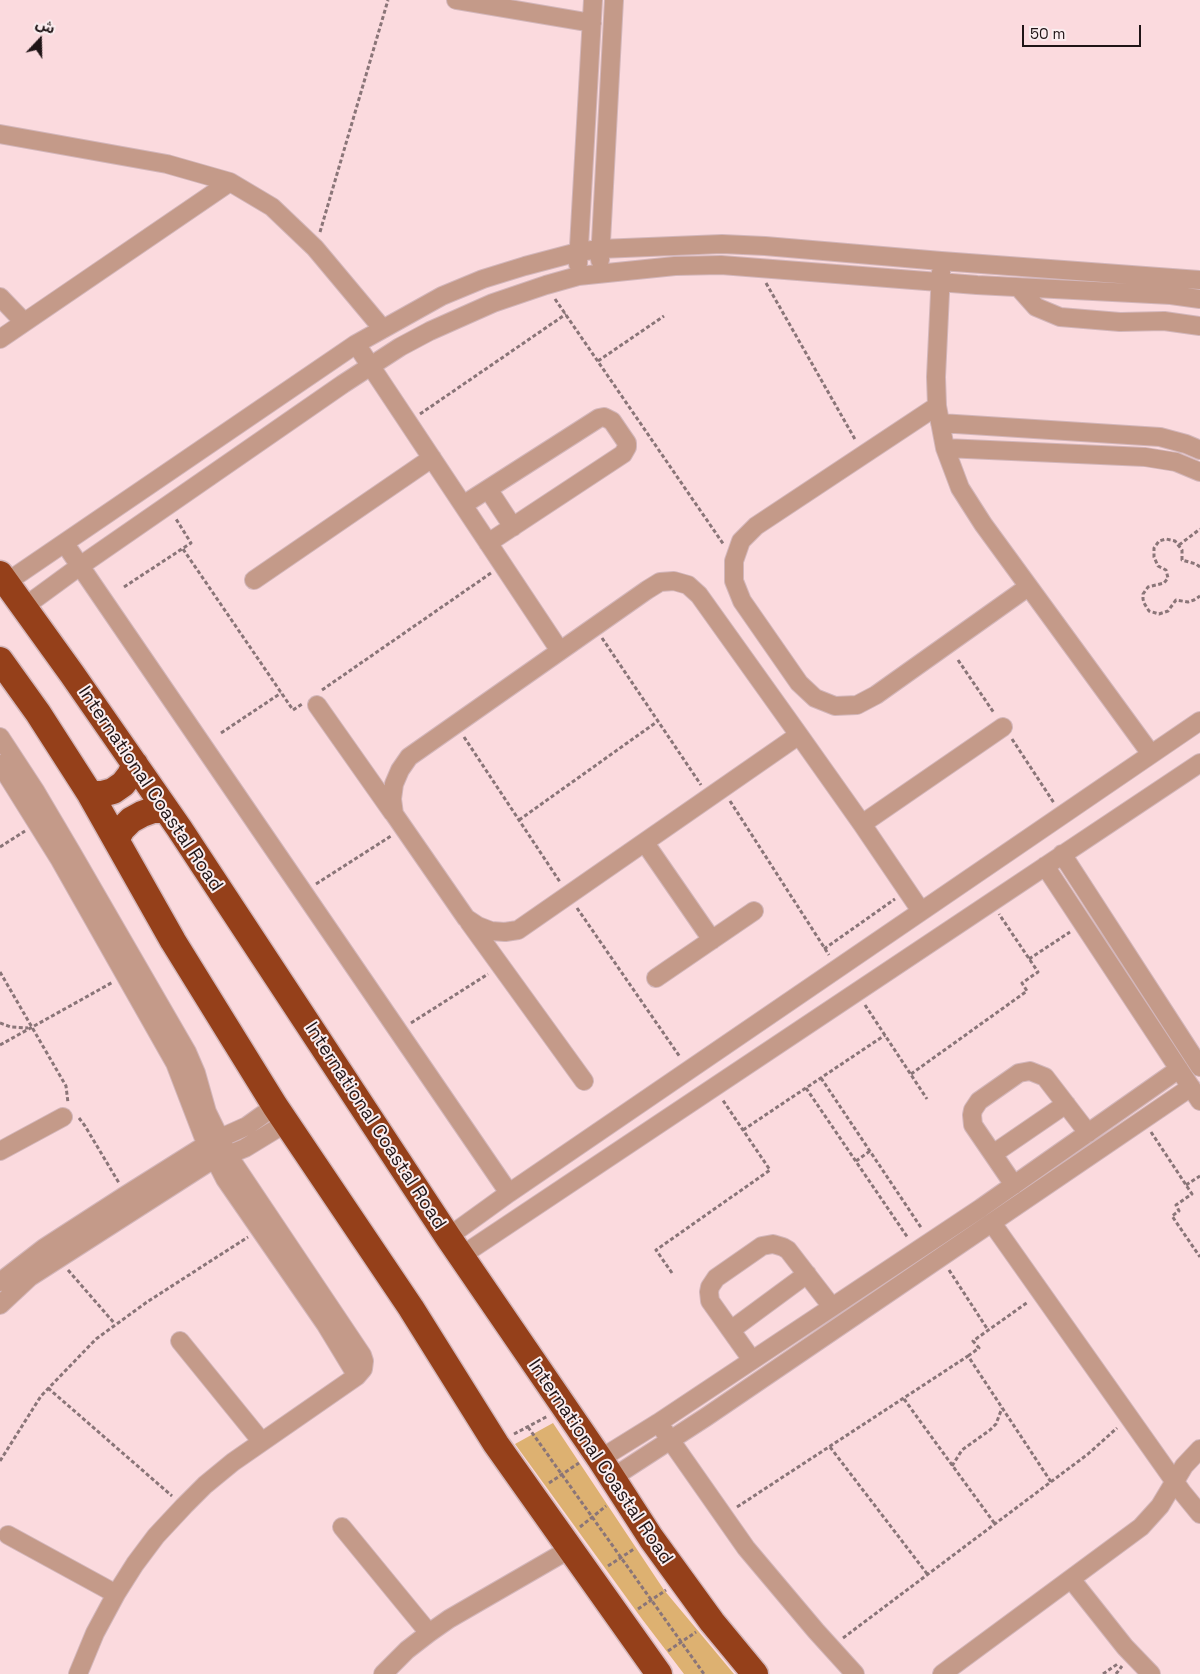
<!DOCTYPE html>
<meta charset="utf-8">
<style>
body{margin:0}
#map{position:relative;width:1200px;height:1674px;overflow:hidden;background:#fbdade;font-family:"Space Grotesk","Noto Sans Arabic",sans-serif}
canvas{display:block}
.north{position:absolute;left:15px;top:15px;width:50px;height:50px;-webkit-text-stroke:4px #faedef;paint-order:stroke;rotate:21deg;font-size:14px;font-weight:700;line-height:20px;text-align:center;color:#1f1416}
.north::after{content:'';display:block;margin:auto;width:18px;height:22px;background:#1f1416;clip-path:polygon(50% 0,100% 100%,50% 72%,0 100%)}
.scale{position:absolute;left:1022px;top:25px;width:119px;height:22px;box-sizing:border-box;border:2px solid #1f1416;border-top:0;padding-left:6px;font-size:15px;line-height:18px;white-space:nowrap;color:#1f1416;-webkit-text-stroke:4px #faedef;paint-order:stroke}
</style>
<div id="map">
<canvas width="1200" height="1674"></canvas>
<div class="north">ش</div>
<div class="scale">50 m</div>
</div>
<script>
const c = document.querySelector('canvas').getContext('2d');
c.lineJoin = 'round';
function fillPath(path, color) {
  c.fillStyle = color;
  c.fill(path, 'evenodd');
}
function poly(rows) {
  const path = new Path2D();
  for (const r of rows) {
    path.moveTo(r[0], r[1]);
    for (let i = 2; i < r.length; i += 2) path.lineTo(r[i], r[i + 1]);
  }
  return path;
}
function strokePath(path, color, width, dash) {
  c.strokeStyle = color;
  c.lineWidth = width;
  c.lineCap = dash ? 'butt' : 'round';
  c.setLineDash(dash || []);
  c.stroke(path);
}
function label(font, color, halo, rows, align = 'center') {
  c.font = font + ' "Space Grotesk",sans-serif';
  c.lineWidth = 4;
  c.setLineDash([]);
  c.textBaseline = 'middle';
  c.strokeStyle = halo;
  c.fillStyle = color;
  for (const [text, x, y, turn = 0] of rows) {
    c.save();
    c.translate(x, y);
    c.rotate((+turn || 0) * Math.PI / 180);
    c.textAlign = isNaN(turn) ? turn : align;
    if (halo) c.strokeText(text, 0, 0);
    c.fillText(text, 0, 0);
    c.restore();
  }
}
fillPath(poly([
 [553,1423,664,1590,734,1674,684,1674,642,1619,515,1444]
]), '#ddb171');
const minor = poly([
 [456,0,592,23],
 [0,134,167,164,230,182,272,207,315,248,382,328],
 [600,260,614,0],
 [578,264,593,0],
 [941,272,936,377,937,406,945,448,960,488,983,524,1151,754],
 [1019,288,1036,307,1060,317,1120,322,1164,321,1200,326],
 [0,297,24,322],
 [0,339,230,182],
 [356,344,560,651],
 [937,406,756,526,741,541,734,561,734,581,742,601,799,683,815,698,835,706,857,705,876,695,1028,587],
 [940,423,1160,437,1186,444,1200,450],
 [945,448,1145,457,1176,462,1200,472],
 [488,489,513,527],
 [463,505,599,418,604,417,612,421,627,443,627,447,623,454,488,543],
 [65,544,509,1193],
 [254,580,432,458],
 [7,582,356,344,442,296,483,279,525,266,578,252,600,249,722,244,765,246,941,261,1200,280],
 [24,607,80,566,343,384,400,347,430,331,493,303,546,285,578,276,675,266,721,265,977,285,1171,295,1200,299],
 [317,705,393,813],
 [799,735,518,930,505,932,491,931,478,926,466,918,394,814,392,799,394,784,400,770,409,757,647,590,660,582,674,581,688,585,699,595,799,735,862,824,921,911],
 [0,737,36,792,72,853,187,1052,196,1073,207,1112,228,1155,362,1355,364,1361,363,1369,357,1376,233,1462,205,1485,184,1506,156,1536,135,1564,116,1594,95,1633,78,1674],
 [0,764,60,860,175,1063,203,1136,225,1179,326,1325,357,1376],
 [862,824,1003,727],
 [645,843,712,940],
 [1062,854,1200,1067],
 [1045,866,1200,1101],
 [469,922,584,1081],
 [656,978,754,911],
 [0,1151,63,1117],
 [993,1154,1066,1104],
 [1014,1185,973,1125,972,1115,973,1110,979,1101,1019,1073,1030,1071,1045,1077,1088,1133],
 [992,1223,1182,1492,1200,1514],
 [448,1237,509,1193,1200,721],
 [461,1256,1200,763],
 [0,1282,44,1248,126,1195,207,1144,247,1126,275,1106],
 [0,1305,30,1277,206,1164,245,1148,286,1123],
 [731,1330,807,1274],
 [180,1341,262,1442],
 [752,1360,710,1301,709,1292,710,1287,716,1278,762,1246,773,1244,783,1247,788,1250,832,1307],
 [664,1431,746,1548,816,1631,855,1674],
 [600,1459,658,1423,981,1208,1179,1069],
 [612,1478,706,1417,1191,1087],
 [342,1527,429,1633],
 [8,1535,116,1594],
 [1071,1579,1125,1647,1151,1674],
 [383,1674,407,1650,429,1633,449,1619,570,1549],
 [942,1674,1141,1527,1160,1506,1184,1466,1200,1449]
]);
const highway = poly([
 [0,574,72,674,179,828,448,1237,600,1459,651,1538,712,1622,755,1674],
 [0,660,38,713,90,794,173,941,275,1106,411,1308,496,1444,659,1674],
 [90,794,102,794,113,791,123,784,130,775,135,764],
 [116,840,122,829,131,820,142,814,153,810,166,810]
]);
strokePath(minor, '#d3b6ba', 20);
strokePath(highway, '#d3b6ba', 29);
strokePath(poly([
 [320,232,388,0],
 [766,283,856,441],
 [555,299,724,545],
 [598,361,664,316],
 [420,414,566,314],
 [1179,545,1200,529],
 [183,549,293,710,302,704],
 [1200,567,1196,564,1182,560,1182,550,1175,541,1166,539,1159,541,1154,548,1154,557,1158,566,1166,570,1168,578,1164,583,1148,587,1143,594,1143,599,1144,603,1149,611,1159,614,1168,611,1176,600,1188,602,1194,600,1200,596],
 [124,587,191,543,176,519],
 [602,638,701,785],
 [958,660,994,713],
 [322,690,491,573],
 [221,733,281,693],
 [464,737,560,882],
 [1012,739,1054,803],
 [730,801,829,955],
 [519,820,658,721],
 [0,847,25,831],
 [316,884,391,836],
 [577,908,680,1057],
 [824,949,895,899],
 [1029,959,1070,932],
 [0,972,66,1086,68,1103],
 [865,1005,927,1099],
 [0,1023,11,1027,28,1028],
 [411,1023,488,974],
 [0,1045,113,982],
 [911,1074,1027,991,1022,983,1038,972,999,914],
 [821,1078,922,1229],
 [806,1088,908,1238],
 [79,1118,85,1126,119,1183],
 [743,1130,885,1035],
 [1151,1132,1192,1194,1176,1205,1179,1211,1172,1216,1200,1257],
 [856,1161,870,1151],
 [1186,1185,1200,1176],
 [68,1270,115,1324],
 [949,1270,988,1330],
 [672,1273,656,1250,770,1170,722,1099],
 [968,1356,979,1348,973,1341,1028,1302],
 [48,1388,172,1496],
 [904,1399,995,1524],
 [528,1427,704,1674],
 [514,1434,548,1416],
 [830,1447,928,1575],
 [0,1461,41,1396,96,1339,147,1302,248,1237],
 [952,1466,962,1450,990,1430,996,1424,1002,1408],
 [549,1483,579,1463],
 [737,1507,968,1356,1051,1482],
 [580,1527,606,1506],
 [608,1566,634,1549],
 [638,1609,666,1590],
 [843,1638,1088,1454,1117,1428],
 [668,1651,696,1632],
 [1103,1674,1119,1663],
 [1116,1674,1122,1666]
]), '#8a7578', 3, [4, 2.5]);
strokePath(minor, '#c49a89', 18);
strokePath(highway, '#95401a', 26);
label('19px', '#1f1416', '#faedef', [
 ["International Coastal Road",150,789,56],
 ["International Coastal Road",375,1126,57],
 ["International Coastal Road",600,1462,56]
]);
</script>
